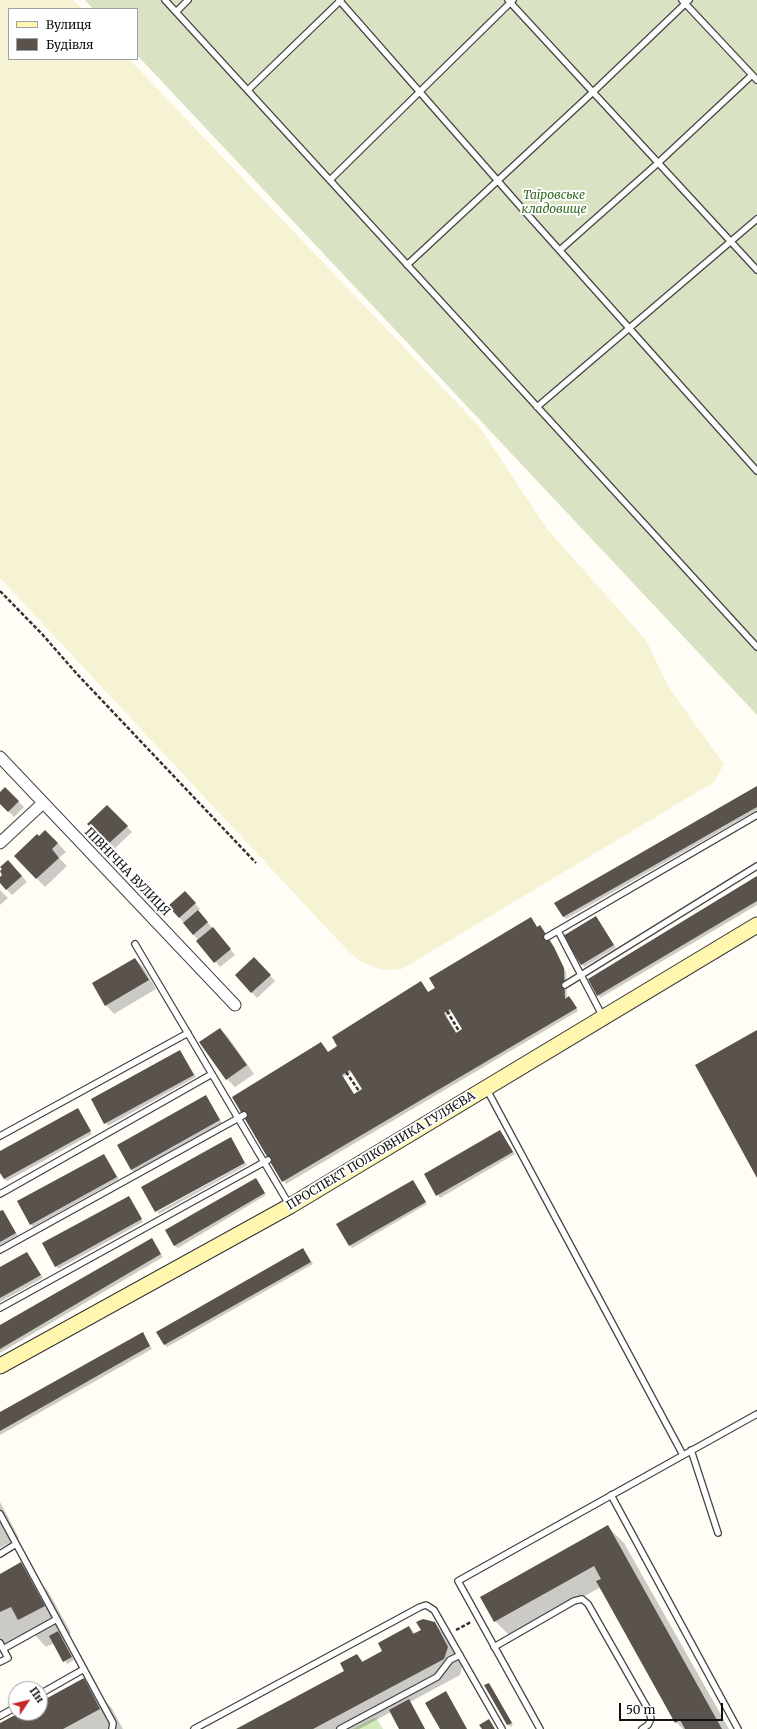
<!DOCTYPE html>
<meta charset="utf-8">
<style>
body{margin:0}
#map{position:relative;width:757px;height:1729px;overflow:hidden;background:#fffdf5;font-family:Merriweather,serif}
canvas{display:block}
.legend{position:absolute;left:8px;top:8px;width:130px;height:52px;box-sizing:border-box;background:#fff;border:1px solid #a0a0a0;margin:0;padding:5px 7px;list-style:none;font-size:12px;color:#111}
.legend li{display:flex;align-items:center;gap:8px;height:20px}
.legend b{width:20px;border:1px solid #a0a0a0}
.north{position:absolute;left:8px;top:1681px;width:40px;height:40px;box-sizing:border-box;background:#fff;border:1px solid #a0a0a0;border-radius:50%;rotate:55deg;font-size:11px;font-weight:700;line-height:16px;text-align:center;color:#111}
.north::after{content:'';display:block;margin:auto;width:14px;height:18px;background:#c4262e;clip-path:polygon(50% 0,100% 100%,50% 72%,0 100%)}
.scale{position:absolute;left:619px;top:1703px;width:104px;height:18px;box-sizing:border-box;border:2px solid #111;border-top:0;padding-left:5px;font-size:12px;line-height:14px;white-space:nowrap;color:#111;-webkit-text-stroke:3px #fff;paint-order:stroke}
</style>
<div id="map">
<canvas width="757" height="1729"></canvas>
<ul class="legend">
<li><b style="height:5px;background:#fff6b0"></b>Вулиця</li>
<li><b style="height:11px;background:#5a524d"></b>Будівля</li>
</ul>
<div class="north">Пн</div>
<div class="scale">50 m</div>
</div>
<script>
const c = document.querySelector('canvas').getContext('2d');
c.lineJoin = 'round';
function fillPath(path, color) {
  c.fillStyle = color;
  c.fill(path, 'evenodd');
}
function poly(rows) {
  const path = new Path2D();
  for (const r of rows) {
    path.moveTo(r[0], r[1]);
    for (let i = 2; i < r.length; i += 2) path.lineTo(r[i], r[i + 1]);
  }
  return path;
}
function strokePath(path, color, width, dash) {
  c.strokeStyle = color;
  c.lineWidth = width;
  c.lineCap = dash ? 'butt' : 'round';
  c.setLineDash(dash || []);
  c.stroke(path);
}
function label(font, color, halo, rows, align = 'center') {
  c.font = font + ' Merriweather,serif';
  c.lineWidth = 4;
  c.setLineDash([]);
  c.textBaseline = 'middle';
  c.strokeStyle = halo;
  c.fillStyle = color;
  for (const [text, x, y, turn = 0] of rows) {
    c.save();
    c.translate(x, y);
    c.rotate((+turn || 0) * Math.PI / 180);
    c.textAlign = isNaN(turn) ? turn : align;
    if (halo) c.strokeText(text, 0, 0);
    c.fillText(text, 0, 0);
    c.restore();
  }
}
fillPath(poly([
 [0,0,73,0,82,9,9,9,9,59,129,59,479,426,547,529,646,640,669,688,724,764,714,782,402,969,386,970,373,967,360,961,349,952,0,578]
]), '#f6f3d4');
fillPath(poly([
 [376,1717,383,1729,353,1729]
]), '#d5ebbd');
fillPath(poly([
 [85,0,757,0,757,715,137,55,137,9,93,9]
]), '#d9e3c4');
fillPath(poly([
 [5,788,24,807,14,817,0,802,0,793],
 [757,788,757,810,566,919,564,917,556,904],
 [107,806,132,832,113,850,88,824],
 [39,837,54,839,66,852,59,858,67,866,45,887,15,856],
 [8,861,27,882,12,895,0,882,0,878,4,875],
 [757,877,757,905,600,998,598,995],
 [0,890,8,898,0,905],
 [190,898,200,909,198,911,235,955,220,967,179,917],
 [596,917,616,948,584,967,564,936],
 [531,918,537,927,540,926,542,928,566,972,567,999,569,998,572,1000,578,1011,286,1184,234,1097,328,1053,428,993],
 [452,1012,463,1030,457,1033,446,1016],
 [352,1072,363,1089,354,1095,343,1077],
 [135,959,143,967,156,989,114,1014,106,1005],
 [254,959,275,981,257,998,236,975],
 [220,1029,228,1037,254,1074,235,1087,227,1079],
 [180,1051,196,1077,108,1126,92,1100],
 [206,1096,222,1123,134,1172,131,1169],
 [78,1109,92,1134,7,1181,4,1179,0,1170,0,1152],
 [500,1131,515,1154,440,1198,425,1175],
 [104,1155,119,1179,33,1227,31,1224],
 [246,1163,247,1165,159,1214,157,1212],
 [413,1181,427,1204,352,1248,338,1225],
 [258,1182,266,1195,178,1248,175,1246,167,1231],
 [129,1197,143,1222,58,1269,56,1266],
 [3,1211,18,1236,0,1246,0,1212],
 [152,1240,163,1257,0,1353,0,1326],
 [303,1249,313,1264,167,1347,165,1345,157,1332],
 [27,1253,43,1278,0,1302,0,1268],
 [142,1333,152,1349,0,1435,0,1414],
 [0,1502,19,1538,0,1548],
 [608,1527,624,1543,729,1729,683,1729,676,1722,601,1587,511,1637,495,1621],
 [21,1564,48,1591,71,1633,62,1638,74,1660,67,1664,54,1643,46,1647,35,1635,0,1654,0,1575],
 [434,1623,451,1640,463,1663,460,1675,410,1702,425,1729,400,1729,391,1712,359,1729,238,1729,346,1671,357,1655,364,1662,384,1651,409,1627,416,1634],
 [83,1679,111,1707,123,1729,0,1729,0,1724,21,1713,40,1713,40,1703],
 [491,1687,513,1725,510,1727,508,1724],
 [446,1693,448,1695,467,1729,441,1729]
]), '#0003');
fillPath(poly([
 [757,786,757,807,563,917,554,903],
 [5,787,19,801,8,812,0,804,0,792],
 [107,805,128,826,107,845,87,824],
 [45,830,58,843,52,849,59,858,36,879,14,856,37,834,39,836],
 [8,860,22,876,6,890,0,883,0,877,2,875,0,871,2,869,0,867],
 [757,876,757,901,597,996,588,979],
 [185,891,196,903,179,918,168,906],
 [198,910,208,922,193,935,183,923],
 [596,916,614,945,581,965,563,936],
 [531,917,537,927,540,925,554,947,564,968,565,999,569,996,577,1008,282,1182,232,1097,321,1042,328,1052,337,1046,332,1037,421,981,428,992,435,988,429,978],
 [450,1009,462,1029,456,1033,444,1013],
 [350,1070,362,1089,354,1094,342,1075],
 [213,927,231,949,214,963,196,941],
 [254,957,271,975,251,993,235,975],
 [135,958,149,980,105,1006,92,983],
 [220,1028,247,1065,226,1080,199,1042],
 [757,1030,757,1178,695,1065],
 [180,1050,194,1075,104,1124,91,1099],
 [206,1095,220,1120,131,1170,117,1145],
 [78,1108,91,1131,4,1179,0,1173,0,1151],
 [500,1130,513,1152,436,1196,424,1174],
 [231,1137,245,1163,155,1212,141,1187],
 [104,1154,117,1177,30,1225,17,1201],
 [256,1178,265,1193,174,1246,165,1230],
 [413,1180,426,1202,349,1246,336,1224],
 [129,1196,142,1219,55,1267,42,1243],
 [3,1210,16,1233,0,1242,0,1211],
 [152,1238,161,1254,0,1349,0,1325],
 [303,1248,311,1262,164,1345,156,1332],
 [27,1252,41,1275,0,1298,0,1267],
 [143,1332,150,1346,0,1431,0,1412],
 [608,1525,708,1704,722,1729,685,1729,680,1720,675,1723,596,1581,601,1579,594,1566,494,1622,480,1597],
 [21,1562,45,1606,18,1620,11,1607,0,1612,0,1574],
 [423,1619,435,1622,448,1647,444,1659,313,1729,236,1729,344,1671,340,1663,357,1654,362,1662,382,1651,378,1643,409,1626,413,1634,421,1630,416,1622],
 [58,1631,72,1657,63,1662,49,1636],
 [84,1678,100,1709,63,1729,0,1729,0,1723,19,1713,40,1713,40,1702],
 [489,1683,512,1723,507,1725,484,1685],
 [446,1691,467,1729,440,1729,425,1703],
 [409,1699,425,1729,399,1729,389,1710],
 [489,1719,495,1729,482,1729,479,1725]
]), '#5a524d');
const service = poly([
 [165,0,757,647],
 [339,0,519,205,757,471],
 [508,0,757,270],
 [682,0,757,80],
 [176,12,188,0],
 [248,90,341,0],
 [330,180,513,0],
 [560,250,658,163,752,75],
 [407,265,593,92,689,0],
 [537,407,757,219],
 [558,931,603,1017],
 [547,937,757,815],
 [135,944,290,1206],
 [565,985,757,866],
 [486,1088,683,1455],
 [0,1136,188,1033],
 [0,1194,212,1074],
 [0,1250,244,1115],
 [0,1308,268,1160],
 [691,1450,718,1533],
 [611,1495,738,1729],
 [0,1514,113,1723,112,1729],
 [0,1554,16,1544],
 [0,1643,8,1658,0,1662],
 [494,1647,574,1601,582,1599,588,1604,649,1711,651,1719,648,1725,642,1729],
 [3,1649,57,1619],
 [40,1694,84,1669],
 [0,1716,16,1707],
 [194,1729,420,1607,426,1605,434,1610,502,1729],
 [340,1729,437,1677,450,1660,460,1655],
 [540,1729,458,1581,757,1414]
]);
const minor = poly([
 [0,757,235,1005],
 [0,843,43,803]
]);
const secondary = poly([
 [0,1366,290,1206,757,925]
]);
strokePath(service, '#444', 8);
strokePath(minor, '#444', 13);
strokePath(secondary, '#333', 17);
strokePath(poly([
 [0,591,42,634,77,674,256,863],
 [447,1011,459,1031],
 [346,1072,359,1091],
 [456,1630,471,1622]
]), '#333', 2.5, [4, 2]);
strokePath(service, '#fff', 5.5);
strokePath(minor, '#fff', 11);
strokePath(secondary, '#fff6b0', 15);
label('italic 12px', '#2f6b1f', '#fff', [
 ["Таїровське",554,196],
 ["кладовище",554,210]
]);
label('12px', '#111', '#fff', [
 ["ПІВНІЧНА ВУЛИЦЯ",127,872,46],
 ["ПРОСПЕКТ ПОЛКОВНИКА ГУЛЯЄВА",381,1151,-31]
]);
</script>
